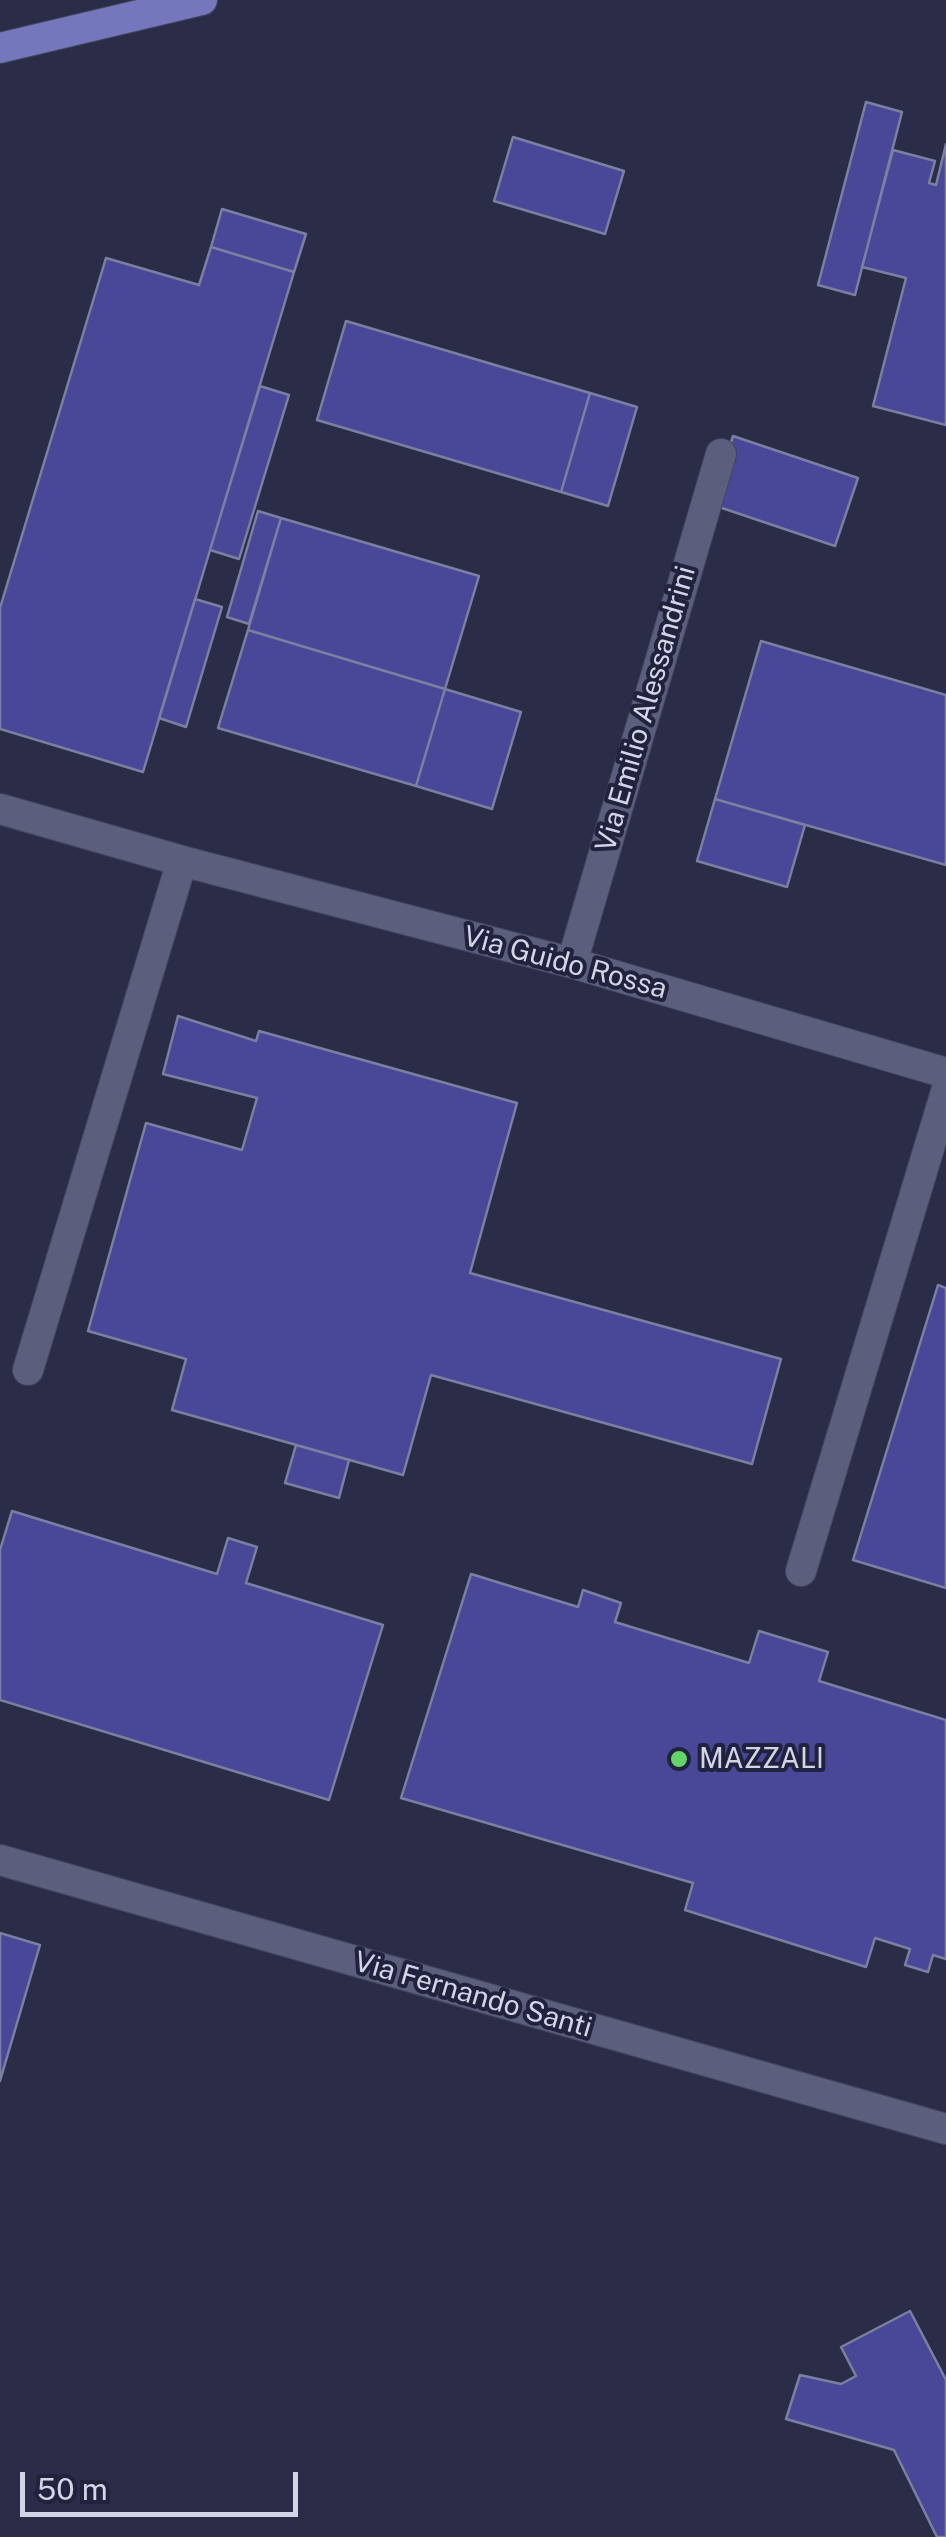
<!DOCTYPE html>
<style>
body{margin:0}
#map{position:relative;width:946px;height:2537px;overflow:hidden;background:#2a2c48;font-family:"Public Sans",sans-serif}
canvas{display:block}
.scale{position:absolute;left:20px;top:2472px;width:278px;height:45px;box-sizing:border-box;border:5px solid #d3d5e7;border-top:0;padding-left:12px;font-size:30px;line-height:35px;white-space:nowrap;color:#d3d5e7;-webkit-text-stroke:8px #21223d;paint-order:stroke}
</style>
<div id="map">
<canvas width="946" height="2537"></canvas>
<div class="scale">50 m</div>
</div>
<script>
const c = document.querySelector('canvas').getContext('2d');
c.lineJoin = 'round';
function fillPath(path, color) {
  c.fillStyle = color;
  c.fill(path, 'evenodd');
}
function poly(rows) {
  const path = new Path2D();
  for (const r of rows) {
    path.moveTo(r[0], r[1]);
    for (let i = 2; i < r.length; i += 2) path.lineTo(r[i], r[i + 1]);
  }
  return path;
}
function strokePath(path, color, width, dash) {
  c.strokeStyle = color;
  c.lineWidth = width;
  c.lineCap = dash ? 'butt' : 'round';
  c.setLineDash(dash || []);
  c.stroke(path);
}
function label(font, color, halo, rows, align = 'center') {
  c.font = font + ' "Public Sans",sans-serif';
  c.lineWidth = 8;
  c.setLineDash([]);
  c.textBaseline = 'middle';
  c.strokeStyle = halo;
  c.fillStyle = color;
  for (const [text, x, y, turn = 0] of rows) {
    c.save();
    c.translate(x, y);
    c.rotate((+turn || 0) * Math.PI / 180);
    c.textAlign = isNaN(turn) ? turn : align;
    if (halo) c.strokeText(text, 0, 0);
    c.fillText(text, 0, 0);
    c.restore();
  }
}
const building = poly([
 [866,102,902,112,855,295,818,285,866,102],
 [513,137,624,171,605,234,494,201,513,137],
 [946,144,946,425,873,406,906,278,862,267,893,150,935,161,929,183,936,185,946,144],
 [222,209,306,234,294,272,211,247,222,209],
 [211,247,294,272,143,772,0,729,0,608,106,258,199,285,211,247],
 [346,321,590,393,561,492,317,420,346,321],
 [260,386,289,395,239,559,210,550,260,386],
 [590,393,637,407,608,506,561,492,590,393],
 [733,436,858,478,835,546,710,504,733,436],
 [258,511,281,518,249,624,227,617,258,511],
 [281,518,479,576,445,689,248,630,281,518],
 [195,599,222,607,186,727,159,718,195,599],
 [248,630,445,689,416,786,218,728,248,630],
 [761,641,946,695,946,865,715,799,761,641],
 [445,689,521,712,492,809,416,786,445,689],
 [715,799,805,825,787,887,697,861,715,799],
 [178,1016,256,1041,259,1031,517,1103,470,1273,781,1359,752,1464,431,1375,403,1475,172,1410,186,1359,88,1331,146,1123,242,1150,257,1098,163,1074,178,1016],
 [938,1285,946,1288,946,1588,853,1560,938,1285],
 [296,1445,349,1460,339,1498,285,1483,296,1445],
 [12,1511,217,1574,228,1538,257,1547,246,1583,383,1625,329,1800,0,1700,0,1550,12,1511],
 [471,1574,578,1607,583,1590,621,1603,615,1622,749,1663,759,1631,828,1652,819,1681,946,1720,946,1959,933,1955,928,1972,905,1965,910,1949,875,1938,866,1967,685,1910,693,1883,401,1798,471,1574],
 [0,1933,40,1945,0,2081,0,1933],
 [910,2311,946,2380,946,2537,937,2537,894,2450,786,2419,800,2375,841,2384,856,2376,841,2347,910,2311]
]);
fillPath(building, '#484798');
strokePath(building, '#7c80a0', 2.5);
const street = poly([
 [0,809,182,861,572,963,946,1073],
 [572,963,721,454],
 [28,1370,182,861],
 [801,1571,946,1092],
 [0,1860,946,2129]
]);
const primary = poly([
 [0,48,202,0]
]);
strokePath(street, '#45465d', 32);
strokePath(primary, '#45465d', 32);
strokePath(street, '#5b5e7c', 30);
strokePath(primary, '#7477bc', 30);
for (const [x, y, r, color] of [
 [679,1759,10,"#62d469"]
]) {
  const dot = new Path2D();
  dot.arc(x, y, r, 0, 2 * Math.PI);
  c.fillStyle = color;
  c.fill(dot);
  strokePath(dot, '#21223d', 4);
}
label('28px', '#d3d5e7', '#21223d', [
 ["Via Emilio Alessandrini",646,709,-74],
 ["Via Guido Rossa",565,963,15],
 ["Via Fernando Santi",473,1995,16]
]);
label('28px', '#d3d5e7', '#21223d', [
 ["MAZZALI",699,1759]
], 'left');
</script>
